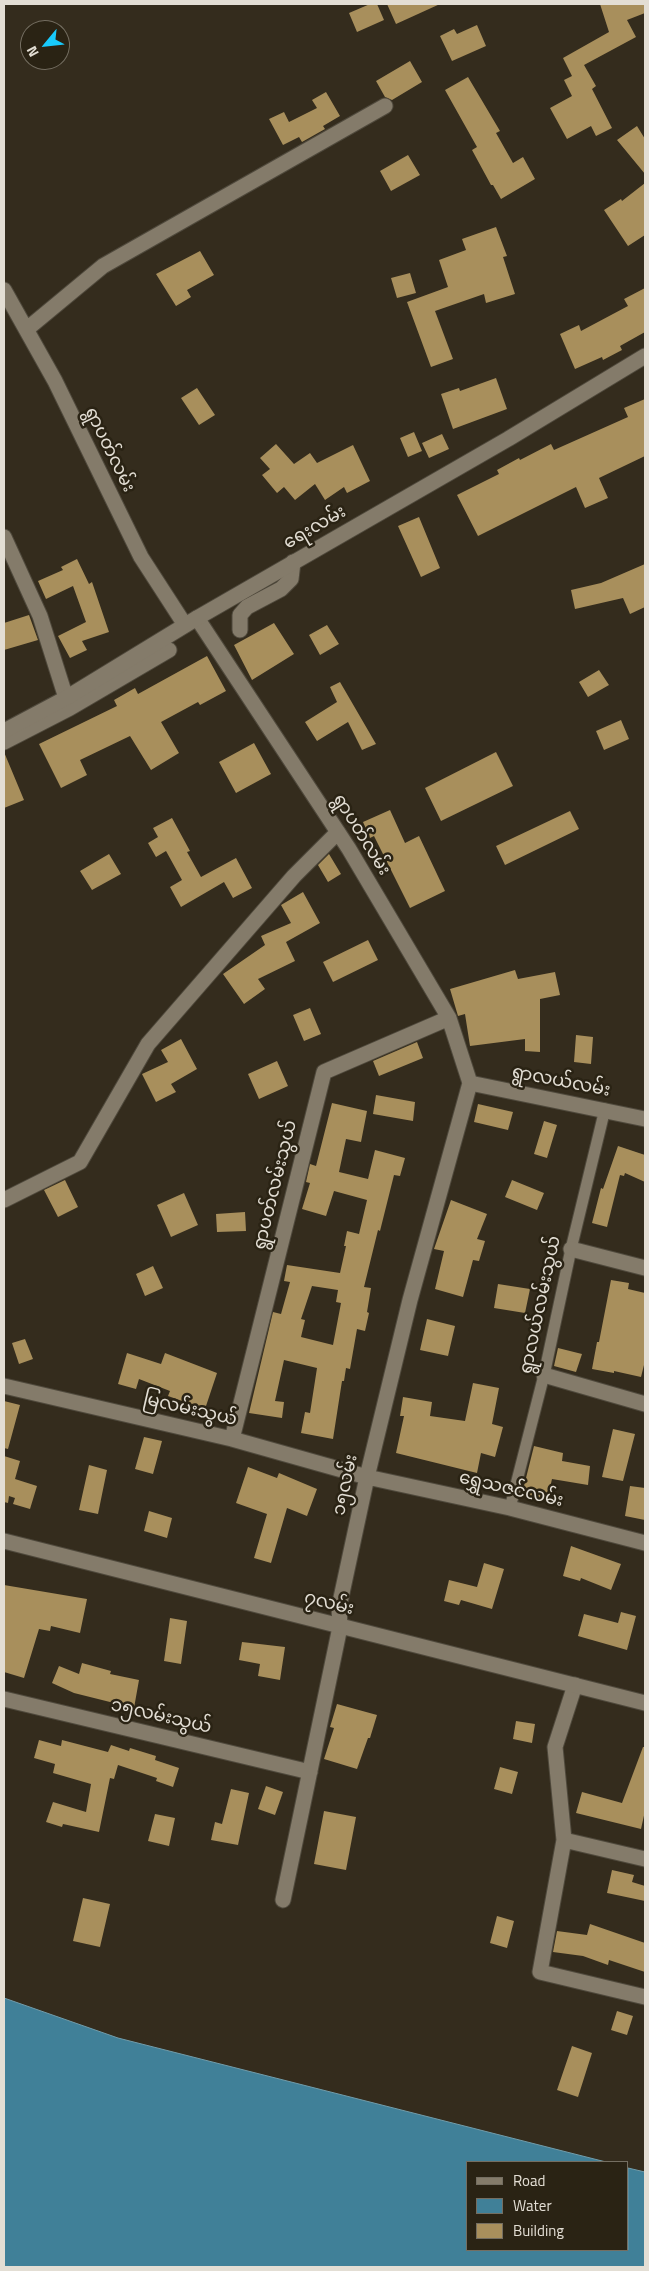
<!DOCTYPE html>
<meta charset="utf-8">
<style>
body{margin:0}
#map{position:relative;width:649px;height:2271px;overflow:hidden;background:#342c1d;font-family:"Titillium Web",sans-serif}
canvas{display:block}
.frame{position:absolute;inset:0;border:5px solid #e3ded4;pointer-events:none}
.legend{position:absolute;left:466px;top:2161px;width:162px;height:90px;box-sizing:border-box;background:#2a2314;border:1px solid #746e61;margin:0;padding:6px 9px;list-style:none;font-size:15px;color:#e3ded4}
.legend li{display:flex;align-items:center;gap:10px;height:25px}
.legend b{width:25px;border:1px solid #746e61}
.north{position:absolute;left:20px;top:20px;width:50px;height:50px;box-sizing:border-box;background:#2a2314;border:1px solid #746e61;border-radius:50%;rotate:242deg;font-size:14px;font-weight:700;line-height:20px;text-align:center;color:#e3ded4}
.north::after{content:'';display:block;margin:auto;width:18px;height:22px;background:#18cafc;clip-path:polygon(50% 0,100% 100%,50% 72%,0 100%)}
</style>
<div id="map">
<canvas width="649" height="2271"></canvas>
<div class="frame"></div>
<ul class="legend">
<li><b style="height:6px;background:#847b6a"></b>Road</li>
<li><b style="height:14px;background:#408098"></b>Water</li>
<li><b style="height:14px;background:#a88f5c"></b>Building</li>
</ul>
<div class="north">N</div>
</div>
<script>
const c = document.querySelector('canvas').getContext('2d');
c.lineJoin = 'round';
function fillPath(path, color) {
  c.fillStyle = color;
  c.fill(path, 'evenodd');
}
function poly(rows) {
  const path = new Path2D();
  for (const r of rows) {
    path.moveTo(r[0], r[1]);
    for (let i = 2; i < r.length; i += 2) path.lineTo(r[i], r[i + 1]);
  }
  return path;
}
function strokePath(path, color, width, dash) {
  c.strokeStyle = color;
  c.lineWidth = width;
  c.lineCap = dash ? 'butt' : 'round';
  c.setLineDash(dash || []);
  c.stroke(path);
}
function label(font, color, halo, rows, align = 'center') {
  c.font = font + ' "Titillium Web","Noto Sans Myanmar",sans-serif';
  c.lineWidth = 5;
  c.setLineDash([]);
  c.textBaseline = 'middle';
  c.strokeStyle = halo;
  c.fillStyle = color;
  for (const [text, x, y, turn = 0] of rows) {
    c.save();
    c.translate(x, y);
    c.rotate((+turn || 0) * Math.PI / 180);
    c.textAlign = isNaN(turn) ? turn : align;
    if (halo) c.strokeText(text, 0, 0);
    c.fillText(text, 0, 0);
    c.restore();
  }
}
const water = poly([
 [4,1998,118,2038,606,2162,468,2162,468,2250,628,2250,628,2168,645,2172,645,2267,4,2267,4,1998]
]);
fillPath(water, '#408098');
strokePath(water, '#719caa', 1);
fillPath(poly([
 [370,4,377,4,384,20,357,32,349,13],
 [387,4,440,4,396,24],
 [600,4,645,4,645,13,627,20,636,37,584,65,596,86,592,89,612,128,596,136,591,126,567,139,550,108,572,96,564,80,572,76,563,58,609,32],
 [477,25,486,46,452,61,440,36,454,29,457,34],
 [410,61,422,82,392,100,385,97,376,81],
 [468,77,500,131,496,133,513,163,523,157,535,179,501,199,493,185,491,185,472,150,477,147,445,90],
 [326,92,340,116,323,126,325,129,302,142,299,137,283,145,269,119,284,112,289,122,317,108,312,100],
 [637,126,645,139,645,174,617,140],
 [408,155,420,175,391,191,380,171],
 [645,183,645,235,628,246,604,210,621,199,622,201],
 [496,227,507,256,503,257,515,294,486,303,484,294,435,311,453,359,431,367,407,302,448,287,439,260,466,250,462,239],
 [200,251,214,275,187,290,191,297,176,306,156,274],
 [410,273,416,293,397,298,391,278],
 [645,288,645,332,620,346,622,350,603,360,602,357,575,369,560,334,579,325,581,331,628,306,624,299],
 [496,378,507,409,453,429,441,394,459,388,460,391],
 [197,388,215,415,199,425,181,398],
 [645,399,645,456,599,478,608,498,585,508,576,487,478,536,457,495,499,474,497,470,519,458,520,460,551,444,554,450,628,417,624,408],
 [414,432,422,451,408,457,400,438],
 [442,434,449,449,429,458,422,443],
 [276,444,294,464,310,453,317,463,353,445,370,481,347,493,344,487,325,500,315,484,295,500,284,487,277,493,262,475,270,469,260,458],
 [419,517,440,568,421,577,398,526],
 [77,559,89,584,92,582,109,632,82,641,87,650,70,658,58,636,86,622,73,586,46,599,38,581,63,570,61,567],
 [645,564,645,607,630,614,623,598,575,609,571,590,601,583],
 [29,615,38,640,4,650,4,623],
 [274,623,294,654,252,680,234,645],
 [327,625,339,644,320,655,309,635],
 [207,656,226,691,200,705,198,702,161,722,179,753,151,770,130,736,80,760,87,775,61,788,39,744,117,706,114,700,135,688,138,694],
 [599,670,609,685,588,697,579,682],
 [340,682,376,744,362,750,348,722,317,741,305,722,337,702,330,687],
 [621,720,629,739,604,750,596,731],
 [254,743,271,774,236,793,219,762],
 [4,752,24,800,4,808],
 [496,752,513,786,441,821,425,788],
 [390,810,405,843,419,836,445,891,410,908,374,836,370,838,363,822],
 [570,811,579,829,505,865,496,846],
 [172,818,190,851,187,852,201,877,236,858,252,888,233,898,224,882,181,907,170,887,182,880,166,851,156,857,148,843,158,837,153,828],
 [109,854,121,874,92,890,80,871],
 [329,854,341,874,328,882,318,865],
 [303,892,320,923,286,942,295,961,258,979,265,989,244,1004,223,974,265,945,261,936,291,923,281,905],
 [368,940,378,960,333,982,323,962],
 [515,970,518,979,555,972,560,995,540,999,540,1052,525,1051,525,1039,470,1046,465,1014,458,1016,450,989],
 [310,1008,321,1034,304,1041,293,1015],
 [576,1035,593,1037,591,1064,574,1062],
 [181,1039,197,1069,171,1084,176,1092,156,1102,142,1074,168,1062,161,1050],
 [417,1042,423,1058,379,1076,373,1061],
 [277,1061,288,1086,259,1099,248,1074],
 [376,1095,415,1102,413,1121,373,1114],
 [332,1103,367,1111,361,1142,346,1139,339,1172,368,1179,375,1150,405,1158,400,1176,394,1175,380,1231,378,1230,364,1287,371,1288,367,1312,369,1313,365,1331,357,1329,350,1369,346,1368,344,1381,342,1381,333,1439,301,1433,305,1412,310,1413,317,1368,284,1360,275,1401,284,1402,282,1418,249,1413,273,1312,281,1314,290,1282,284,1281,287,1265,340,1273,346,1246,344,1246,347,1231,359,1234,367,1200,334,1191,326,1216,302,1209,310,1183,306,1182,310,1164,316,1166],
 [312,1286,338,1290,336,1302,341,1303,333,1345,301,1337,305,1320,301,1319],
 [478,1104,513,1112,508,1130,474,1122],
 [544,1121,557,1125,547,1158,534,1154],
 [618,1146,645,1155,645,1182,625,1173,624,1176,620,1175,607,1227,592,1223,601,1188,603,1189],
 [65,1180,78,1207,58,1217,44,1190],
 [512,1180,544,1193,537,1210,505,1197],
 [184,1193,198,1225,171,1237,157,1205],
 [451,1200,487,1214,477,1239,485,1241,479,1261,473,1260,463,1297,435,1289,444,1251,434,1249],
 [245,1212,246,1231,217,1232,216,1214],
 [153,1266,163,1288,145,1296,136,1274],
 [611,1280,629,1283,628,1289,645,1293,645,1361,641,1377,614,1371,614,1373,592,1369,597,1342,599,1342],
 [498,1284,530,1289,525,1313,494,1308],
 [427,1319,455,1326,448,1356,420,1350],
 [25,1339,33,1359,19,1364,12,1343],
 [558,1348,582,1354,576,1372,554,1366],
 [127,1353,161,1364,165,1353,217,1373,205,1409,168,1396,170,1391,139,1379,136,1389,118,1384],
 [473,1383,499,1388,492,1424,503,1427,495,1457,481,1453,477,1473,396,1453,404,1416,400,1416,403,1397,432,1402,430,1416,465,1421],
 [4,1401,20,1405,8,1449,4,1448],
 [613,1429,635,1434,623,1481,602,1477],
 [144,1437,162,1441,153,1474,135,1469],
 [534,1446,563,1453,562,1461,590,1466,588,1485,552,1479,547,1501,522,1494],
 [4,1456,20,1461,15,1479,37,1486,30,1509,13,1504,15,1498,9,1496,8,1503,4,1502],
 [89,1465,107,1470,98,1514,79,1510],
 [248,1467,277,1478,279,1473,317,1489,307,1516,287,1508,271,1563,254,1558,267,1514,236,1503],
 [630,1486,645,1488,645,1520,625,1516],
 [149,1511,172,1518,167,1538,144,1531],
 [571,1546,621,1564,611,1590,581,1578,580,1581,563,1576],
 [484,1563,504,1569,492,1609,461,1600,459,1605,444,1601,449,1580,477,1587],
 [4,1585,87,1599,80,1633,51,1626,50,1631,39,1629,24,1678,4,1672],
 [621,1612,636,1616,627,1650,578,1636,584,1614,618,1623],
 [170,1618,187,1621,181,1664,164,1661],
 [242,1642,285,1647,280,1680,258,1676,260,1664,239,1660],
 [82,1663,111,1671,110,1674,139,1680,134,1708,74,1693,52,1683,59,1666,79,1674],
 [337,1704,377,1715,370,1738,368,1738,357,1769,324,1759,334,1728,330,1727],
 [516,1721,535,1724,532,1743,513,1739],
 [39,1740,61,1746,62,1740,108,1752,111,1745,129,1751,130,1748,156,1756,155,1760,179,1768,173,1787,156,1781,157,1778,118,1765,114,1779,110,1778,99,1832,63,1824,62,1827,46,1822,53,1802,86,1812,91,1784,53,1773,55,1764,34,1758],
 [643,1747,645,1747,645,1811,641,1829,576,1813,582,1792,622,1803],
 [500,1767,518,1772,512,1794,494,1789],
 [266,1786,283,1792,275,1815,258,1809],
 [231,1789,249,1793,238,1845,211,1840,215,1822,222,1824],
 [324,1811,356,1817,346,1870,314,1864],
 [155,1814,175,1818,169,1846,148,1841],
 [612,1870,634,1875,632,1882,645,1886,645,1901,607,1893],
 [83,1898,110,1904,100,1947,73,1941],
 [497,1916,514,1921,507,1948,490,1943],
 [590,1924,645,1943,645,1972,609,1960,608,1965,583,1956,553,1952,557,1931,587,1935],
 [617,2011,633,2016,627,2035,611,2030],
 [572,2046,592,2053,578,2097,557,2090]
]), '#a88f5c');
const lane = poly([
 [510,1508,544,1375,571,1249,605,1109]
]);
const street = poly([
 [4,290,55,381,141,557,185,625],
 [27,329,103,266,385,106],
 [4,537,40,616,66,698],
 [197,618,349,849,449,1018,470,1083],
 [240,630,240,615,247,607,281,589,291,579,293,562],
 [4,742,70,708,169,650],
 [470,1083,645,1119],
 [4,1200,80,1162,148,1044,294,876,338,832],
 [571,1249,645,1268],
 [544,1375,645,1404],
 [4,1386,232,1439,367,1477,510,1508,645,1543],
 [232,1439,324,1072,449,1018],
 [575,1685,555,1747,564,1840,540,1972,645,1997],
 [4,1699,310,1772],
 [564,1840,645,1859],
 [283,1900,340,1627,339,1607,367,1477,410,1300,470,1083]
]);
const secondary = poly([
 [4,731,66,698,197,618,508,439,645,356],
 [4,1541,645,1703]
]);
strokePath(lane, '#4f493c', 13);
strokePath(street, '#4f493c', 17);
strokePath(secondary, '#4f493c', 17);
strokePath(lane, '#847b6a', 11);
strokePath(street, '#847b6a', 15);
strokePath(secondary, '#847b6a', 15);
label('18px', '#e3ded4', '#2a2314', [
 ["ရွာပတ်လမ်း",109,450,64],
 ["ရေးလမ်း",315,528,-30],
 ["ရွာပတ်လမ်း",361,835,58],
 ["ရွာလယ်လမ်း",561,1082,11],
 ["ရွာပတ်လမ်းသွယ်",276,1185,-76],
 ["ရွာလယ်လမ်းသွယ်",541,1305,-78],
 ["မြလမ်းသွယ်",190,1410,13],
 ["၁၅လမ်း",346,1485,-78],
 ["ရွှေသဇင်လမ်း",511,1490,13],
 ["၇လမ်း",329,1604,14],
 ["၁၅လမ်းသွယ်",161,1717,13]
]);
</script>
